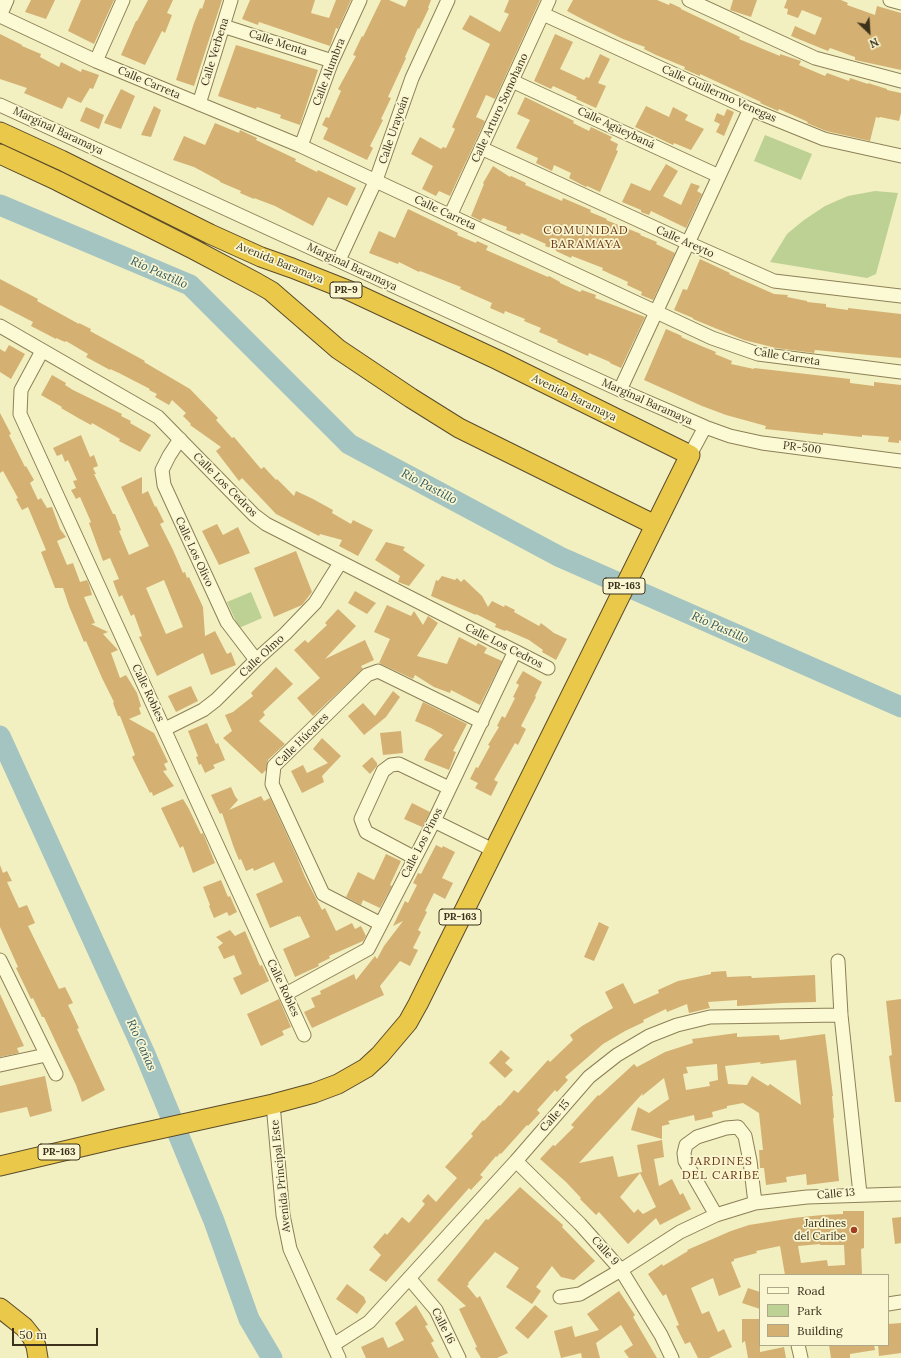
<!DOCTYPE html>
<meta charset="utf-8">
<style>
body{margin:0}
#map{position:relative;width:901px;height:1358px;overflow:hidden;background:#f2efc0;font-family:Lora,serif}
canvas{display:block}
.legend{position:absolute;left:759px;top:1274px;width:130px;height:72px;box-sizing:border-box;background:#f9f6d1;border:1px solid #ada889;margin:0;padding:5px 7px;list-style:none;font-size:12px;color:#3c321c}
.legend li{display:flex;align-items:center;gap:8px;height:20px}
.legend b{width:20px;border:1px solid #ada889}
.north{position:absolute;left:849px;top:12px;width:40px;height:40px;-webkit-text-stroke:3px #f9f6d1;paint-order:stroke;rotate:155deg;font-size:11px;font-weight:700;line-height:16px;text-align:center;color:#3c321c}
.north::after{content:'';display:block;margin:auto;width:14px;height:18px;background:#3c321c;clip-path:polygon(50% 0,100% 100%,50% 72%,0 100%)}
.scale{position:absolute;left:12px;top:1328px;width:86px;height:18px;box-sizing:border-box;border:2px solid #3c321c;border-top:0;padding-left:5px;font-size:12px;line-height:14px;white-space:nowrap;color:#3c321c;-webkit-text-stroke:3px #f9f6d1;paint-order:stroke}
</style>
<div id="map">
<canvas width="901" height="1358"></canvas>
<ul class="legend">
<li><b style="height:5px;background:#fcf9d5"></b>Road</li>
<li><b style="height:11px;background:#bcd193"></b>Park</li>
<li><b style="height:11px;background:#d4b172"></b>Building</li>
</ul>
<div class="north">N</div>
<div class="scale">50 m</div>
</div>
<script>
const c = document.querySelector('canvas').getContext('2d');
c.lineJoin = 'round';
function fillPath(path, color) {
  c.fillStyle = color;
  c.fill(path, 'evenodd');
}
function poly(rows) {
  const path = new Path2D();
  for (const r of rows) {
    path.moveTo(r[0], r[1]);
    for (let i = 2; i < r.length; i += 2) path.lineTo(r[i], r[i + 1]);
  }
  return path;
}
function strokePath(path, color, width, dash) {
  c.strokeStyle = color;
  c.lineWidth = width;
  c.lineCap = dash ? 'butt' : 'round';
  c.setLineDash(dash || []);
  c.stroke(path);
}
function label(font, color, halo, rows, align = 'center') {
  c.font = font + ' Lora,serif';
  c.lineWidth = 3.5;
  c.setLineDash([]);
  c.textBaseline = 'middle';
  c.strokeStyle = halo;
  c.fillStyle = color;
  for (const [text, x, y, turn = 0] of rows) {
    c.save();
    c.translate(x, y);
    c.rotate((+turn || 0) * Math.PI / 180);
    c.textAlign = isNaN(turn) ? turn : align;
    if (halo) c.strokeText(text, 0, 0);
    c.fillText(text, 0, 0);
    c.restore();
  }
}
fillPath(poly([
 [765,135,812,154,801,180,754,161],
 [875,191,898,193,876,274,867,278,770,262,787,234,804,220,825,206,848,196],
 [251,592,262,618,239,628,227,602]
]), '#bcd193');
strokePath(poly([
 [0,205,190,285,349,444,560,557,901,707],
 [0,736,145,1054,214,1221,249,1319,272,1358]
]), '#a4c4c2', 21);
fillPath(poly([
 [31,0,55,0,46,19,25,12],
 [81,0,114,0,94,44,68,31],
 [148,0,173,0,167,13,172,15,165,33,162,31,145,65,121,55,136,21,137,21],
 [205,0,222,0,194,86,176,80,194,23,200,8,202,9],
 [250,0,315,0,311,13,329,18,336,0,351,0,338,29,336,28,330,46,259,22,258,25,242,19],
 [381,0,389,0,405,7,408,0,431,0,428,8,429,8,419,29,418,28,405,57,406,58,388,97,391,98,381,119,383,120,370,146,373,148,367,160,323,139,328,128,322,125,326,117,329,118,341,91,338,89,356,56,353,55,362,36,363,37],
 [509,0,540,0,495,99,486,95,476,117,485,121,450,196,439,191,436,196,422,189,433,166,411,154,420,137,441,149,443,147,446,148,455,129,452,127,490,44,462,29,470,15,500,32,509,14,504,12],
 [573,0,657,0,669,5,670,3,681,8,681,9,740,37,739,39,780,56,780,54,801,61,799,65,825,76,827,73,849,81,850,78,868,84,868,83,887,89,887,90,901,93,901,113,899,121,880,117,879,118,876,117,870,141,826,131,807,123,808,122,779,109,778,111,760,103,761,102,700,74,700,76,684,69,685,67,656,55,644,49,645,47,623,39,584,20,567,11],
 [733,0,757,0,751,17,730,10],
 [787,0,841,0,848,3,847,5,875,15,877,6,901,13,901,70,855,60,855,57,830,48,828,51,791,36,795,26,815,35,822,18,802,10,798,18,787,14,788,9,784,8],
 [0,34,22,45,22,46,41,54,40,57,59,67,61,62,81,72,82,69,99,75,93,89,90,88,81,103,68,97,62,109,24,93,27,88,0,79],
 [555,34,573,42,560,69,584,80,586,77,589,78,600,54,610,59,598,83,606,86,596,108,576,99,577,97,553,86,551,89,534,81],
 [236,45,318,70,300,125,280,118,281,115,257,107,256,109,218,96],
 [121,89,135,96,121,129,104,123],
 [525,97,574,121,573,123,589,131,591,127,612,137,610,140,618,144,616,150,618,151,600,192,587,186,586,187,569,178,571,173,554,165,552,171,536,163,538,158,516,148,530,120,517,114],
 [154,106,161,110,151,137,141,135],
 [646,106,669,117,673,107,688,115,685,120,704,129,691,150,674,143,673,145,635,127],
 [86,107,104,115,99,129,80,121],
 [727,109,734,112,724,136,716,132,720,124,714,121,717,113,724,116],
 [215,123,239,133,240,130,257,138,256,140,296,159,295,161,317,172,318,170,356,188,347,206,328,197,313,226,275,206,254,198,254,199,240,193,241,191,220,182,220,181,194,167,173,160,184,136,205,145],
 [666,164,678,171,663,196,681,205,691,183,700,186,697,191,702,194,686,228,651,211,649,215,641,212,641,210,622,202,631,183,650,191],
 [493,166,510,177,511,176,526,183,525,185,562,201,563,198,591,210,590,212,607,219,606,220,641,234,640,235,657,242,656,244,675,253,653,300,641,295,642,292,627,285,628,282,602,270,603,268,572,256,571,258,556,251,556,250,545,246,546,244,521,233,520,235,506,230,507,227,483,218,481,221,471,216,484,184,483,183],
 [408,209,458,233,457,235,476,243,477,241,488,246,486,250,548,277,549,276,560,282,560,283,580,292,582,290,596,295,595,298,645,317,621,368,610,363,610,362,589,353,588,356,557,342,558,340,539,332,541,328,524,321,525,319,505,311,504,314,490,308,492,303,460,289,461,287,420,271,419,272,399,262,398,264,369,253,379,231,395,238],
 [700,259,730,273,729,274,774,294,788,295,787,297,807,301,807,302,826,304,826,307,848,310,848,308,901,314,901,358,815,350,814,353,776,348,744,340,693,319,693,318,674,310,683,289,687,290],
 [0,279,38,299,37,301,79,324,79,323,91,329,90,331,145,361,144,362,190,389,218,418,216,420,232,438,234,437,261,469,264,467,276,480,277,479,294,496,296,491,313,499,333,510,332,513,351,524,353,520,373,530,358,556,339,546,342,540,320,534,319,536,276,514,242,478,239,481,216,451,221,447,190,425,191,424,183,416,186,413,172,400,169,405,155,397,157,394,149,390,150,389,119,373,110,369,110,370,86,357,88,354,66,341,65,342,56,338,56,339,31,326,33,322,0,305],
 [666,329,682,336,681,337,699,345,716,352,715,354,732,361,731,364,754,369,754,368,850,379,850,383,874,386,874,382,901,385,901,441,899,440,899,443,888,442,889,437,862,435,862,437,823,433,823,435,765,429,766,426,726,415,702,406,644,380],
 [9,345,25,354,11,379,0,372,0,349,5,352],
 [52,375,66,383,65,385,73,390,122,414,121,416,131,421,130,423,151,435,140,452,119,441,120,439,92,423,91,425,80,419,61,408,62,407,41,395],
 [0,413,11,434,9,435,25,467,26,466,34,480,30,483,38,500,41,498,47,508,52,507,60,529,66,537,57,541,67,565,73,563,80,582,87,580,89,584,92,595,84,597,95,623,91,624,108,632,103,634,118,650,111,653,120,678,126,675,137,693,141,706,139,708,141,714,129,719,154,733,168,762,164,764,167,770,163,771,174,786,153,796,152,792,150,793,132,757,135,755,120,716,118,716,113,703,114,702,102,678,86,641,84,642,69,606,63,588,55,588,41,552,46,550,28,507,22,510,16,499,18,498,3,471,0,473],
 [81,435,90,457,94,455,98,466,93,468,96,474,94,474,113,514,115,514,121,530,119,531,129,555,149,546,121,487,142,477,142,494,148,491,155,507,156,506,164,522,160,524,173,550,183,573,185,572,187,578,189,577,203,607,205,636,215,631,227,654,231,652,236,665,211,675,203,653,157,676,139,637,142,636,134,614,131,616,122,595,119,597,113,581,119,579,110,558,103,561,89,523,91,522,80,497,76,499,71,490,76,488,73,481,77,480,68,460,65,462,62,454,57,456,53,448],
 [164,580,183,627,166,634,146,588],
 [217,524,223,535,238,527,250,553,219,565,202,531],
 [386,542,405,547,403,550,425,565,409,586,398,582,400,576,375,560],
 [296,551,312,592,302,605,274,617,254,568],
 [442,576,455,580,457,578,461,582,464,579,482,596,488,607,492,601,504,607,505,605,515,610,514,612,539,626,541,623,554,633,567,639,556,660,542,652,543,650,529,640,506,630,505,631,495,627,496,624,476,614,476,615,431,596,436,580,438,581],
 [355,591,376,603,367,614,348,603],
 [387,605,411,616,414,611,423,625,428,616,438,623,417,656,447,664,459,637,476,646,478,643,487,648,484,653,502,661,480,705,451,690,450,693,434,687,415,675,413,679,379,663,390,639,374,632],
 [338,609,356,626,325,659,365,640,374,660,361,666,363,669,313,716,297,698,320,678,294,650,305,640,308,643,327,625,325,623],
 [276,667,293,684,263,712,265,715,259,721,285,744,268,760,266,770,262,774,223,738,232,731,225,715,233,712,253,696,251,693],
 [523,671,542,682,535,696,536,697,521,726,526,729,518,745,515,743,494,780,498,782,491,796,475,788,478,783,470,779,476,767,478,768,490,746,488,745,499,727,497,726,502,716,505,718,515,698,513,697,519,685,516,683],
 [191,686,198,701,176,712,168,696],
 [393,691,400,697,386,717,364,735,348,716,363,703,375,716],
 [423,702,467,724,453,751,456,752,449,770,424,760,429,750,443,735,431,728,415,721],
 [207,723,216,744,218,743,225,760,213,765,215,768,205,773,201,764,199,765,196,757,198,756,188,731],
 [401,731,403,753,383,755,380,733],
 [322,738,341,756,322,776,324,782,302,793,291,771,303,765,307,773,328,763,313,749],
 [372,757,377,763,377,766,370,774,362,766],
 [231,787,235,796,238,800,229,810,261,796,264,801,270,798,297,857,305,877,322,910,325,908,336,931,352,923,355,929,361,926,366,936,363,941,329,956,330,958,318,964,319,966,295,977,283,949,310,937,300,916,298,917,298,916,270,928,256,894,283,882,274,862,254,871,253,868,246,871,241,859,239,860,234,848,222,813,220,814,211,795],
 [183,799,189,809,201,834,203,833,215,863,193,873,183,846,180,848,161,808],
 [412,803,430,812,422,827,404,819],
 [436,845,442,848,443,846,455,852,442,878,453,883,445,899,434,893,425,911,427,912,418,930,421,932,413,948,418,950,410,966,400,961,380,986,384,995,312,1028,304,1012,315,1007,311,998,321,994,320,991,354,974,356,980,375,956,377,959,384,946,403,921,393,926,405,901,408,903,417,885,413,883,418,873,421,874],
 [386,854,401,861,390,885,392,886,380,908,363,900,361,905,346,897,358,872,374,880],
 [0,865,3,873,7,871,12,881,7,882,19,908,27,905,35,923,28,926,59,989,65,987,73,1003,68,1005,79,1028,77,1029,105,1090,82,1102,76,1085,44,1017,42,1017,33,998,31,999,16,968,18,967,0,927],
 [221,880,228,897,230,896,237,912,229,916,227,912,214,918,209,906,210,905,203,887],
 [599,922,609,927,594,961,584,957],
 [230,930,235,936,245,931,260,966,262,965,269,981,241,995,233,978,242,974,234,955,224,959,218,947,223,943,216,937],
 [726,971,727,977,751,976,752,978,815,975,816,1002,782,1003,737,1006,737,1000,708,1002,710,1008,689,1013,687,1004,667,1012,666,1009,643,1020,644,1022,625,1031,603,1044,565,1077,568,1080,557,1092,555,1090,537,1110,540,1113,528,1126,527,1125,501,1154,500,1153,497,1157,496,1156,480,1175,483,1177,471,1190,469,1188,386,1282,369,1270,381,1255,373,1247,385,1233,387,1235,402,1217,409,1223,425,1204,422,1201,428,1194,436,1202,457,1178,445,1167,473,1136,471,1134,483,1120,484,1121,499,1105,500,1106,514,1090,518,1093,548,1060,550,1062,573,1040,570,1035,582,1026,613,1008,605,992,623,983,634,1004,659,993,658,990,678,981,711,974,711,972],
 [0,994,24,1046,17,1048,19,1053,0,1057],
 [279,999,291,1027,282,1031,284,1035,261,1046,247,1014],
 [901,999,901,1102,895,1102,889,1056,892,1055,886,1001],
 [737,1033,737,1037,779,1035,780,1040,825,1034,833,1096,832,1096,834,1118,833,1118,839,1181,807,1185,806,1174,786,1177,787,1182,766,1185,764,1168,760,1168,759,1150,763,1150,759,1113,743,1103,727,1106,727,1108,712,1112,713,1117,695,1121,694,1115,668,1121,670,1124,662,1126,662,1139,631,1130,638,1107,649,1113,669,1099,664,1078,642,1096,643,1093,579,1163,613,1156,618,1177,642,1172,637,1145,662,1140,664,1157,654,1159,659,1186,672,1179,680,1195,683,1193,691,1209,660,1225,656,1218,628,1244,599,1212,596,1215,580,1199,581,1198,566,1182,540,1159,553,1145,555,1146,574,1127,571,1125,598,1095,599,1096,634,1064,637,1067,665,1052,693,1043,692,1039],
 [796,1060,801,1105,770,1084,768,1086,752,1076,747,1085,728,1084,725,1066,761,1062,760,1064],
 [717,1064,718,1080,709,1082,710,1086,686,1090,683,1074,688,1073,686,1067],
 [640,1173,656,1207,643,1214,638,1209,634,1213,620,1197],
 [501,1050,510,1058,505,1063,513,1070,505,1078,489,1063],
 [45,1076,52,1111,30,1117,27,1107,0,1113,0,1086],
 [520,1187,563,1225,562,1227,595,1261,574,1280,561,1277,552,1266,536,1287,541,1291,532,1304,506,1287,519,1268,495,1252,468,1283,469,1284,467,1286,477,1298,480,1296,508,1353,497,1358,481,1358,475,1348,477,1347,459,1309,466,1306,437,1280,486,1219,488,1220],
 [843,1211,864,1211,864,1248,861,1249,862,1275,785,1275,780,1246,756,1251,757,1253,734,1259,734,1261,731,1262,741,1287,719,1296,713,1278,691,1288,702,1314,709,1311,718,1332,724,1329,732,1347,709,1358,698,1358,690,1342,685,1344,676,1326,679,1325,666,1294,663,1296,648,1274,662,1264,663,1266,688,1251,687,1250,731,1231,749,1225,793,1218,822,1215,843,1214],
 [820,1244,820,1245,844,1245,845,1265,828,1266,827,1260,801,1263,798,1246],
 [901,1217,901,1243,895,1244,892,1218],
 [347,1284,364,1297,366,1302,357,1314,336,1299],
 [748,1288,760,1292,760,1309,742,1303],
 [619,1291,635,1315,633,1317,657,1358,629,1358,624,1351,633,1345,621,1325,596,1343,600,1358,582,1358,581,1353,561,1358,554,1331,572,1326,575,1337,599,1330,587,1314],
 [416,1305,428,1325,425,1326,434,1341,431,1343,439,1358,366,1358,361,1347,383,1337,388,1348,404,1340,395,1323],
 [535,1305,548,1316,528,1339,515,1328],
 [742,1319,760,1319,760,1352,784,1347,786,1358,748,1358,745,1341,742,1343],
 [901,1323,901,1353,879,1356,878,1345,888,1345,888,1324],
 [829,1345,874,1345,875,1350,850,1354,850,1358,831,1358]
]), '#d4b172');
const minor = poly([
 [689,0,815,58,901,81],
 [890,0,901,3],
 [543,14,750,109,824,139,901,156],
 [0,16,96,61,301,146,712,338,758,354,901,372],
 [0,16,7,0],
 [223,26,332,61],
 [96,61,123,0],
 [512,81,719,176],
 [199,104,231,0],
 [0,105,620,390,705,427,730,436,762,443,901,461],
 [301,146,332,61,360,0],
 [481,148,688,243,774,281,901,296],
 [450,216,549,0],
 [339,260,376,180,412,78,448,0],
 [0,326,158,417,254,515,266,524,548,668],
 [42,351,21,390,20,414,304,1035],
 [620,390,750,109],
 [180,439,169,456,162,470,164,485,227,622,256,660],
 [690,455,705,427],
 [165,729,203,710,216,700,256,660,285,634,315,603,340,563],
 [434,821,493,850],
 [415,858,366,832,361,819,383,771,391,765,399,764,449,788],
 [381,924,323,894,272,784,274,766,367,675,378,671,482,722],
 [0,960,56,1074],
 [838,961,841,1015,860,1194],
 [286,994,368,949,434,821,515,651],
 [0,1065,46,1055],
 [273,1104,283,1215,290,1249,339,1358],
 [516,1161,580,1224,621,1270,661,1335,672,1358],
 [716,1215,685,1161,684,1153,686,1145,697,1137,726,1128,738,1127,745,1136,750,1161,755,1203],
 [409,1278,436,1310,459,1358],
 [560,1297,580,1294,621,1270,680,1232,716,1215,755,1203,807,1197,901,1194],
 [888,1304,901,1302],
 [333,1345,369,1322,516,1161,589,1077,617,1055,649,1036,677,1025,710,1017,841,1015],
 [798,1345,801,1358]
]);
const highway = poly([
 [0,132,61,160,210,234,261,257,292,268,350,291,498,360,690,455,418,1004,408,1022,380,1055,366,1068,338,1084,314,1093,273,1104,119,1138,0,1166],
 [0,154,58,181,193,249,257,283,271,291,338,349,411,398,459,428,655,525],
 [0,1308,24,1327,32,1337,36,1346,38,1358]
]);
strokePath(minor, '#8d8056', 15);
strokePath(highway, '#5b4c2b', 21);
strokePath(minor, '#fcf9d5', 13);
strokePath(highway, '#eac849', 19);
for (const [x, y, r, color] of [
 [854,1230,4,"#a33d20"]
]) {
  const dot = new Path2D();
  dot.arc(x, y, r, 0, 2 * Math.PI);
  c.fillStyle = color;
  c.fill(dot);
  strokePath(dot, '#f9f6d1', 1.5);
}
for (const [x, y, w] of [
 [346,290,32],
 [624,586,42],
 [460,917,42],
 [59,1152,42]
]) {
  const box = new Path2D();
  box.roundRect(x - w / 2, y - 8, w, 16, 3);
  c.fillStyle = '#f9f6d1';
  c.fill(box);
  strokePath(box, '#3c321c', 1);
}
label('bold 10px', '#3c321c', null, [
 ["PR-9",346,290],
 ["PR-163",624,586],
 ["PR-163",460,917],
 ["PR-163",59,1152]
]);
label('11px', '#3c321c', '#f9f6d1', [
 ["Calle Menta",278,43,18],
 ["Calle Verbena",215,52,-73],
 ["Calle Alumbra",329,72,-69],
 ["Calle Carreta",149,83,23],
 ["Calle Guillermo Venegas",719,94,24],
 ["Calle Arturo Somohano",500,108,-65],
 ["Calle Agüeybaná",616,128,25],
 ["Calle Urayoán",394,130,-71],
 ["Marginal Baramaya",58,131,25],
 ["Calle Carreta",445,213,25],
 ["Calle Areyto",685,242,24],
 ["Avenida Baramaya",280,263,22],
 ["Marginal Baramaya",352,267,25],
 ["Calle Carreta",787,357,9],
 ["Avenida Baramaya",574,398,26],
 ["Marginal Baramaya",647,402,24],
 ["PR-500",802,448,7],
 ["Calle Los Cedros",225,485,45],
 ["Calle Los Olivo",194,552,65],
 ["Calle Los Cedros",504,646,27],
 ["Calle Olmo",262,656,-43],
 ["Calle Robles",148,693,65],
 ["Calle Húcares",302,740,-45],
 ["Calle Los Pinos",422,843,-63],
 ["Calle Robles",283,988,65],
 ["Calle 15",555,1116,-48],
 ["Avenida Principal Este",281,1176,-96],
 ["Calle 13",836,1194,-5],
 ["Calle 9",605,1251,48],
 ["Calle 16",443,1326,63]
]);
label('11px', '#3c321c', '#f9f6d1', [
 ["Jardines",846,1224],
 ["del Caribe",846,1237]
], 'right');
c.letterSpacing = '1px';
label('12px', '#6d3c17', '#f9f6d1', [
 ["COMUNIDAD",586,231],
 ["BARAMAYA",586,245],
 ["JARDINES",721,1162],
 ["DEL CARIBE",721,1176]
]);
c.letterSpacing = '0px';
label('italic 12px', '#2a555d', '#f9f6d1', [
 ["Río Pastillo",159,273,24],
 ["Río Pastillo",429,487,28],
 ["Río Pastillo",720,628,24],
 ["Río Cañas",141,1045,66]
]);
</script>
